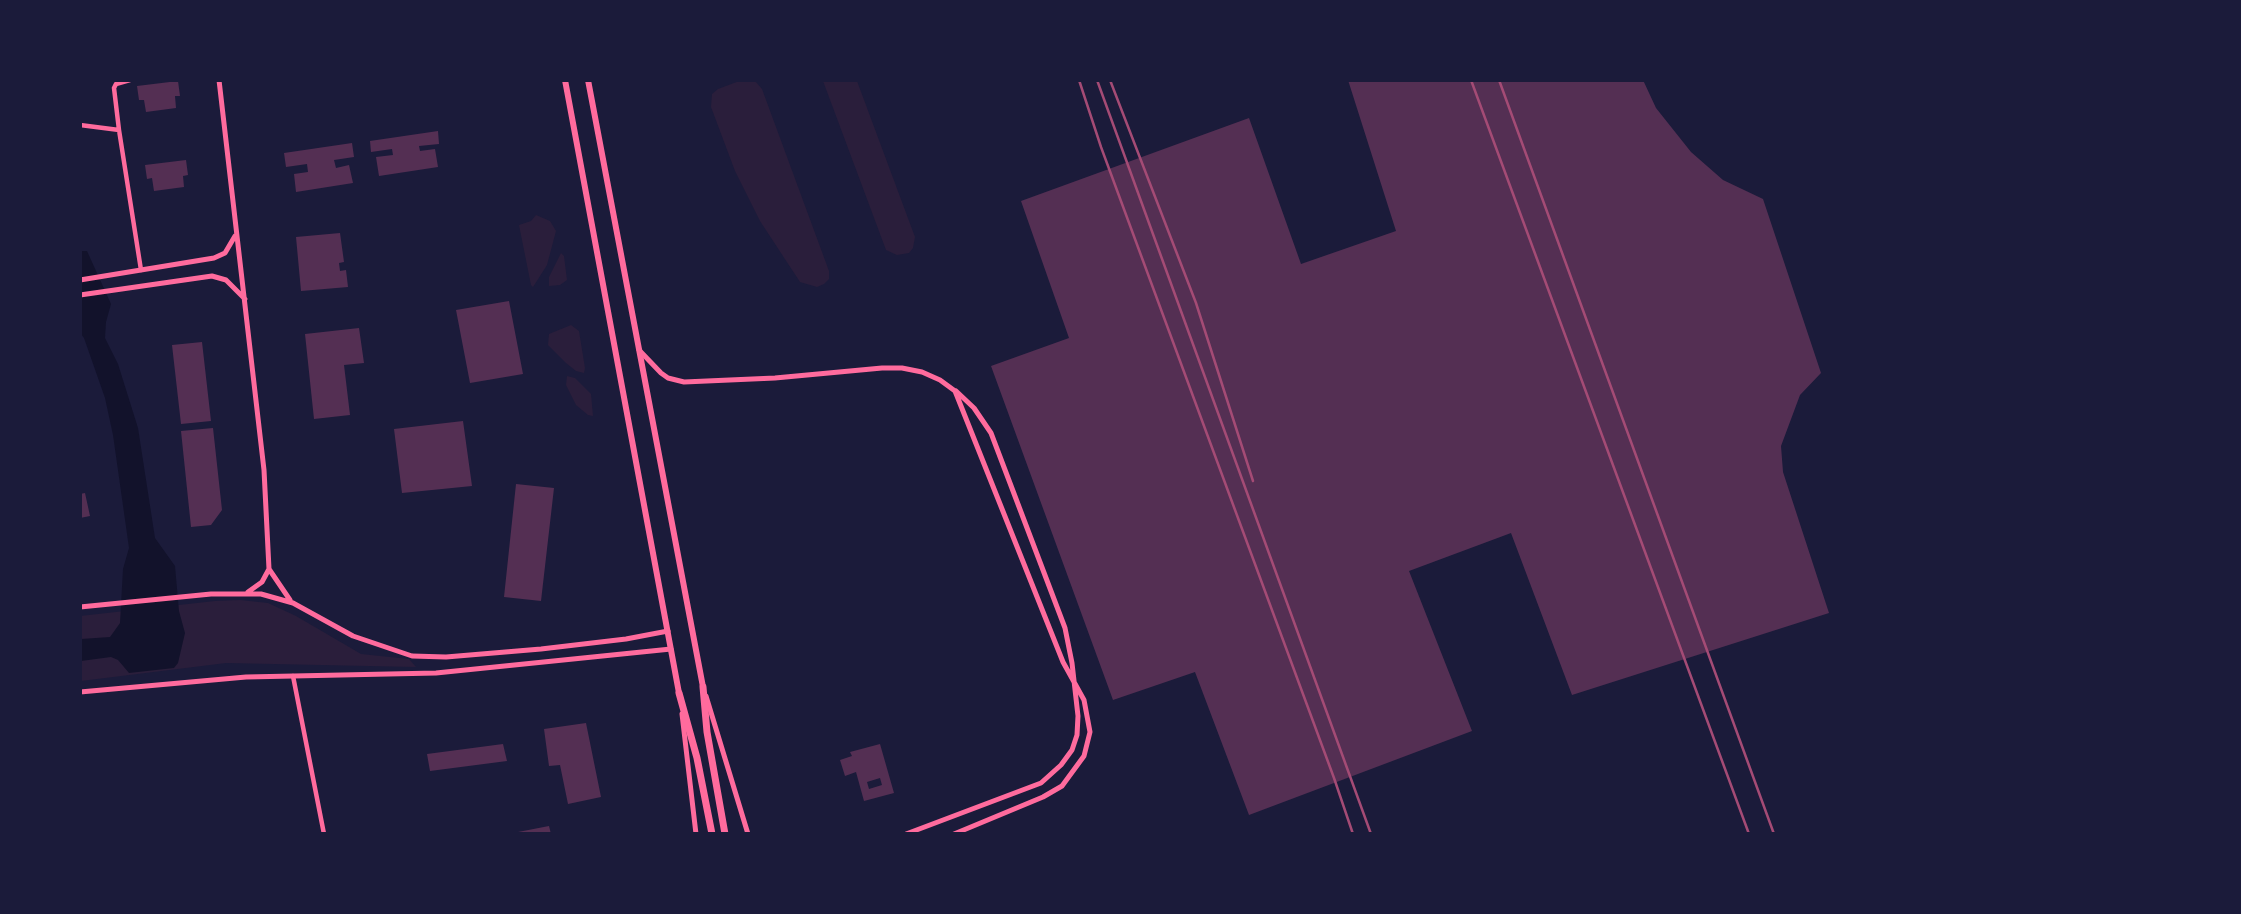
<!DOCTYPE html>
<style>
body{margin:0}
#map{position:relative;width:2241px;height:914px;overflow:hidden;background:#1b1b3a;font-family:"Public Sans",sans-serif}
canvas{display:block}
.frame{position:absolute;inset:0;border:82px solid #1b1b3a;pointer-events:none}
</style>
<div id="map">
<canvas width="2241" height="914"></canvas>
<div class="frame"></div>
</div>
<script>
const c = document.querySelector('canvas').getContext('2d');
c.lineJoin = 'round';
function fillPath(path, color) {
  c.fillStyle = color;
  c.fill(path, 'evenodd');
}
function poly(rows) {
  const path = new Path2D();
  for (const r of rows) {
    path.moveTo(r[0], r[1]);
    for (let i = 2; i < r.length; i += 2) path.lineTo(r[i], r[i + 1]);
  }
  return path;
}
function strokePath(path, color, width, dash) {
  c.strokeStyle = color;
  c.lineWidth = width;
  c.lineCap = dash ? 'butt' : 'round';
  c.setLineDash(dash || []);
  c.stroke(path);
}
fillPath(poly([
 [742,80,755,81,762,89,829,271,829,279,824,284,817,287,800,282,760,221,735,171,711,107,712,94,718,89],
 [823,81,857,81,915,237,913,248,909,253,897,255,886,250],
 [536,215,550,221,556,231,547,265,533,287,531,285,519,225,531,221],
 [561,253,564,256,567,280,560,285,549,286,549,277],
 [571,325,579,331,585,368,584,373,576,371,566,363,548,345,549,334],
 [567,376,575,378,591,394,593,416,588,415,576,405,566,385],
 [240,600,268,603,296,616,361,654,409,659,416,667,226,663,81,681,80,616,215,601]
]), '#2a1e3b');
fillPath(poly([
 [80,251,87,251,111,304,106,322,105,338,118,364,138,428,155,538,175,566,179,611,185,633,178,663,174,668,129,673,118,660,111,657,81,661,81,639,110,637,120,623,123,569,129,548,113,435,105,398,84,338,81,334]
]), '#12122b');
fillPath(poly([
 [1348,80,1643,80,1656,108,1691,152,1723,180,1763,199,1821,373,1800,395,1781,446,1783,472,1829,613,1572,695,1511,533,1409,571,1472,731,1249,815,1195,672,1113,700,991,366,1069,338,1021,201,1249,118,1301,264,1396,231],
 [178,81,180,96,175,96,176,108,146,112,144,100,139,100,137,86],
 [438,131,439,144,419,146,420,151,435,149,438,167,379,176,376,157,393,155,392,149,371,152,370,141],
 [352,143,354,157,334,160,336,168,349,165,353,183,296,192,294,174,308,172,307,164,286,167,284,153],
 [186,160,188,175,183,176,184,187,154,191,152,178,147,179,145,165],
 [340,233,344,262,339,263,340,271,346,270,348,287,301,291,296,237],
 [509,301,523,374,470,383,456,310],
 [359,328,364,363,344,365,350,415,314,419,305,334],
 [202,342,211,421,181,424,172,345],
 [463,421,472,486,402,493,394,429],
 [213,428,222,510,211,525,191,527,181,431],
 [516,484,554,488,541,601,504,597],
 [85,493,90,516,80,518,80,494],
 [586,723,601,797,568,804,560,765,549,766,544,729],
 [503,744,507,761,430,771,427,754],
 [880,744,894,793,864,801,856,772,845,776,840,760,852,756,850,752],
 [880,778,882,785,869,789,867,782],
 [549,826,551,834,518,834,518,832]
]), '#542f53');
strokePath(poly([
 [80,125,119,130,114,88,116,84,130,80],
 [119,130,141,270],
 [293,676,324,834]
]), '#ff6b9d', 4.5);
strokePath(poly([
 [219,80,264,470,269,569,290,600],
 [80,280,214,258,225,253,235,236],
 [80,295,212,276,226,280,245,299],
 [248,592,262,582,269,569],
 [80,607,211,594,261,594,293,603,353,636,412,656,446,657,541,649,626,639,668,631],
 [80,692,246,677,436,673,671,649]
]), '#ff6b9d', 5);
strokePath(poly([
 [639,350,661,373,668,378,684,382,775,378,882,368,902,368,922,372,940,380,955,391,1063,662,1084,700,1090,732,1084,756,1062,786,1043,797,954,834],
 [706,696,748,834],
 [682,714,696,834],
 [906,834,1041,783,1061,765,1072,750,1077,735,1078,716,1072,663,1065,628,991,433,974,408,956,391]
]), '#ff6b9d', 5);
strokePath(poly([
 [565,80,679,693],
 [588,80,703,687]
]), '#ff6b9d', 6);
strokePath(poly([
 [703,687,707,732,725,834],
 [679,693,697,758,712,834]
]), '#ff6b9d', 7);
strokePath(poly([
 [1079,80,1101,147,1334,778,1353,834],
 [1097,80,1371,834],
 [1110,80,1196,303,1253,481],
 [1471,80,1749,834],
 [1499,80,1774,834]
]), '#a44b75', 2.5);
</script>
